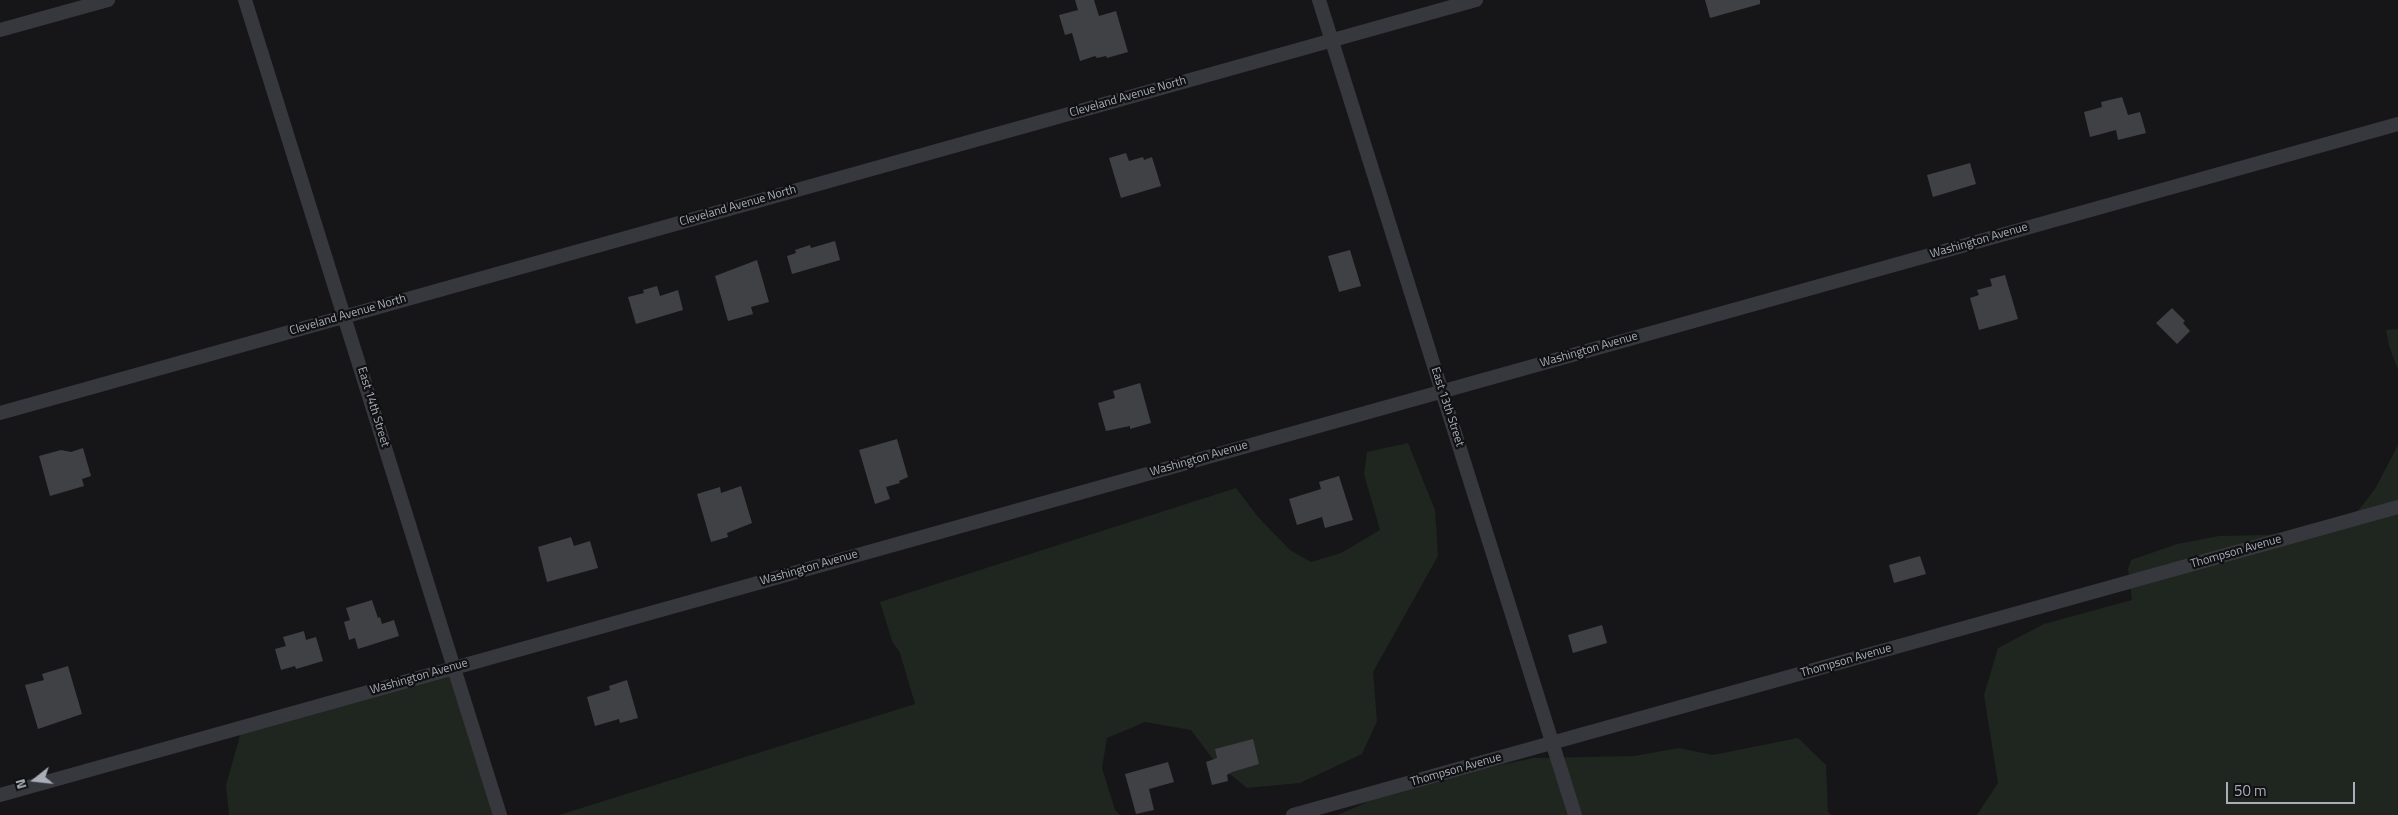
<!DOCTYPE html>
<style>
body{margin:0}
#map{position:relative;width:2398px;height:815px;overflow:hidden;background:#161618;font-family:"Titillium Web",sans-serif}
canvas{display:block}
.north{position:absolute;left:10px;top:755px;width:50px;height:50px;-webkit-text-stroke:4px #111113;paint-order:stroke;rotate:254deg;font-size:14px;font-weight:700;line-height:20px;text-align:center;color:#a8adb8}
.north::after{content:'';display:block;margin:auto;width:18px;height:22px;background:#a8adb8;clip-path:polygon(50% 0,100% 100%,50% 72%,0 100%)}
.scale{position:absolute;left:2226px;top:782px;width:129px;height:22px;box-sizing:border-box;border:2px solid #a8adb8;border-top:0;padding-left:6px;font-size:15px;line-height:18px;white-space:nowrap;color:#a8adb8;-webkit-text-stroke:4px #111113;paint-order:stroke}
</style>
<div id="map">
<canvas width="2398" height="815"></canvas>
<div class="north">N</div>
<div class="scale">50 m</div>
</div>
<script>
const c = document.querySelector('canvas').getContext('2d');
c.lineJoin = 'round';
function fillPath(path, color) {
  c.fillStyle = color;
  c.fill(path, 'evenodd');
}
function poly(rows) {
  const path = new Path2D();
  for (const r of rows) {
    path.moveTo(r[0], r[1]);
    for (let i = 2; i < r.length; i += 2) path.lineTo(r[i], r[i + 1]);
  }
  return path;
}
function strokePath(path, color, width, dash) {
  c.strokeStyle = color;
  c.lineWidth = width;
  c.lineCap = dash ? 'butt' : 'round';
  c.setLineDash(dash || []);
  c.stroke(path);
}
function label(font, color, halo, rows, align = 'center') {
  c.font = font + ' "Titillium Web",sans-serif';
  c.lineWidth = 4.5;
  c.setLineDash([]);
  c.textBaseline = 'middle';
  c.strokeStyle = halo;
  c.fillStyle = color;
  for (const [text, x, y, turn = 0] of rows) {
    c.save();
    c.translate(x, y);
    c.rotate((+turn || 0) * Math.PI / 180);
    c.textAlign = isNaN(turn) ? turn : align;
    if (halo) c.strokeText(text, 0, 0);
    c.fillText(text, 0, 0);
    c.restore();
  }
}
fillPath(poly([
 [2398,329,2398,370,2389,346,2386,330],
 [1408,443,1435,510,1438,556,1373,672,1377,721,1362,754,1300,783,1247,788,1215,762,1191,730,1145,722,1107,738,1102,768,1115,810,1120,815,559,815,915,704,900,653,892,641,880,602,1236,488,1258,517,1290,550,1311,562,1341,553,1380,530,1364,474,1367,452],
 [2398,445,2398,815,1977,815,1998,783,1984,695,1998,648,2044,624,2132,600,2128,569,2131,560,2177,544,2219,536,2266,535,2307,532,2354,516,2375,489],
 [462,669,497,815,229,815,226,785,241,732],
 [1798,738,1826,765,1828,812,1831,815,1338,815,1387,793,1469,772,1533,758,1635,756,1679,748,1713,755]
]), '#1e261f');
fillPath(poly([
 [1075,0,1094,0,1099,16,1116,11,1128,52,1107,58,1106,56,1097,58,1095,56,1080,61,1072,33,1065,35,1059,15,1078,10],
 [1705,0,1760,0,1760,4,1710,18],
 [2122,97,2128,115,2140,112,2146,133,2118,140,2116,130,2090,137,2084,112,2102,107,2101,102],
 [1126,153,1129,161,1143,157,1144,160,1152,157,1161,186,1121,198,1109,158],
 [1970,163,1976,184,1933,197,1927,175],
 [835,241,840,260,792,274,787,256,796,253,795,250,810,245,811,248],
 [1350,250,1361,286,1339,292,1328,256],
 [757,260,769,302,751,307,753,314,728,321,715,276],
 [2005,275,2018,319,1979,330,1970,298,1979,295,1977,290,1992,286,1990,279],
 [657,286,660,296,678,290,683,310,636,324,628,297,644,293,643,290],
 [2172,308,2185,321,2183,323,2190,331,2177,344,2156,323],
 [1140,383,1151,423,1130,429,1130,426,1106,431,1098,403,1115,398,1113,391],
 [897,439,908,477,899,481,900,483,886,487,890,499,875,504,859,450],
 [83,448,91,476,82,479,84,486,50,496,39,456,61,450,71,452],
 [1339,476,1353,520,1325,528,1322,517,1297,525,1289,499,1321,489,1319,482],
 [741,486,752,523,727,533,728,537,711,542,697,494,720,487,721,493],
 [571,537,574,546,590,541,598,568,547,582,538,547],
 [1920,556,1926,574,1894,583,1889,565],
 [372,600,378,618,380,617,382,624,394,620,399,636,358,649,355,638,349,640,344,622,350,620,346,608],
 [1602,625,1607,643,1573,653,1568,635],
 [304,631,306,640,316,637,323,661,296,669,295,666,281,670,275,649,286,646,283,637],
 [68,666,82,714,38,729,25,685,44,680,42,674],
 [627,680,638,718,620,723,619,719,595,726,587,697,610,690,609,686],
 [1253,739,1259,764,1232,772,1227,775,1228,781,1212,785,1206,762,1217,758,1215,749],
 [1168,762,1174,782,1149,789,1154,810,1136,814,1125,774]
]), '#404145');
strokePath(poly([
 [245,0,500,815],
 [1319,0,1575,815],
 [0,30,108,0],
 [0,413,1476,0],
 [0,795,2398,124],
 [1293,815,2398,507]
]), '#37383d', 14);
label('12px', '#a8adb8', '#111113', [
 ["Cleveland Avenue North",1128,97,-16],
 ["Cleveland Avenue North",738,206,-16],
 ["Washington Avenue",1979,241,-16],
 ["Cleveland Avenue North",348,315,-16],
 ["Washington Avenue",1589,350,-16],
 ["East 14th Street",373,407,73],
 ["East 13th Street",1447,407,72],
 ["Washington Avenue",1199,459,-16],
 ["Thompson Avenue",2236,552,-16],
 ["Washington Avenue",809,568,-16],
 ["Thompson Avenue",1846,661,-16],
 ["Washington Avenue",419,677,-16],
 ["Thompson Avenue",1456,770,-16]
]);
</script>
